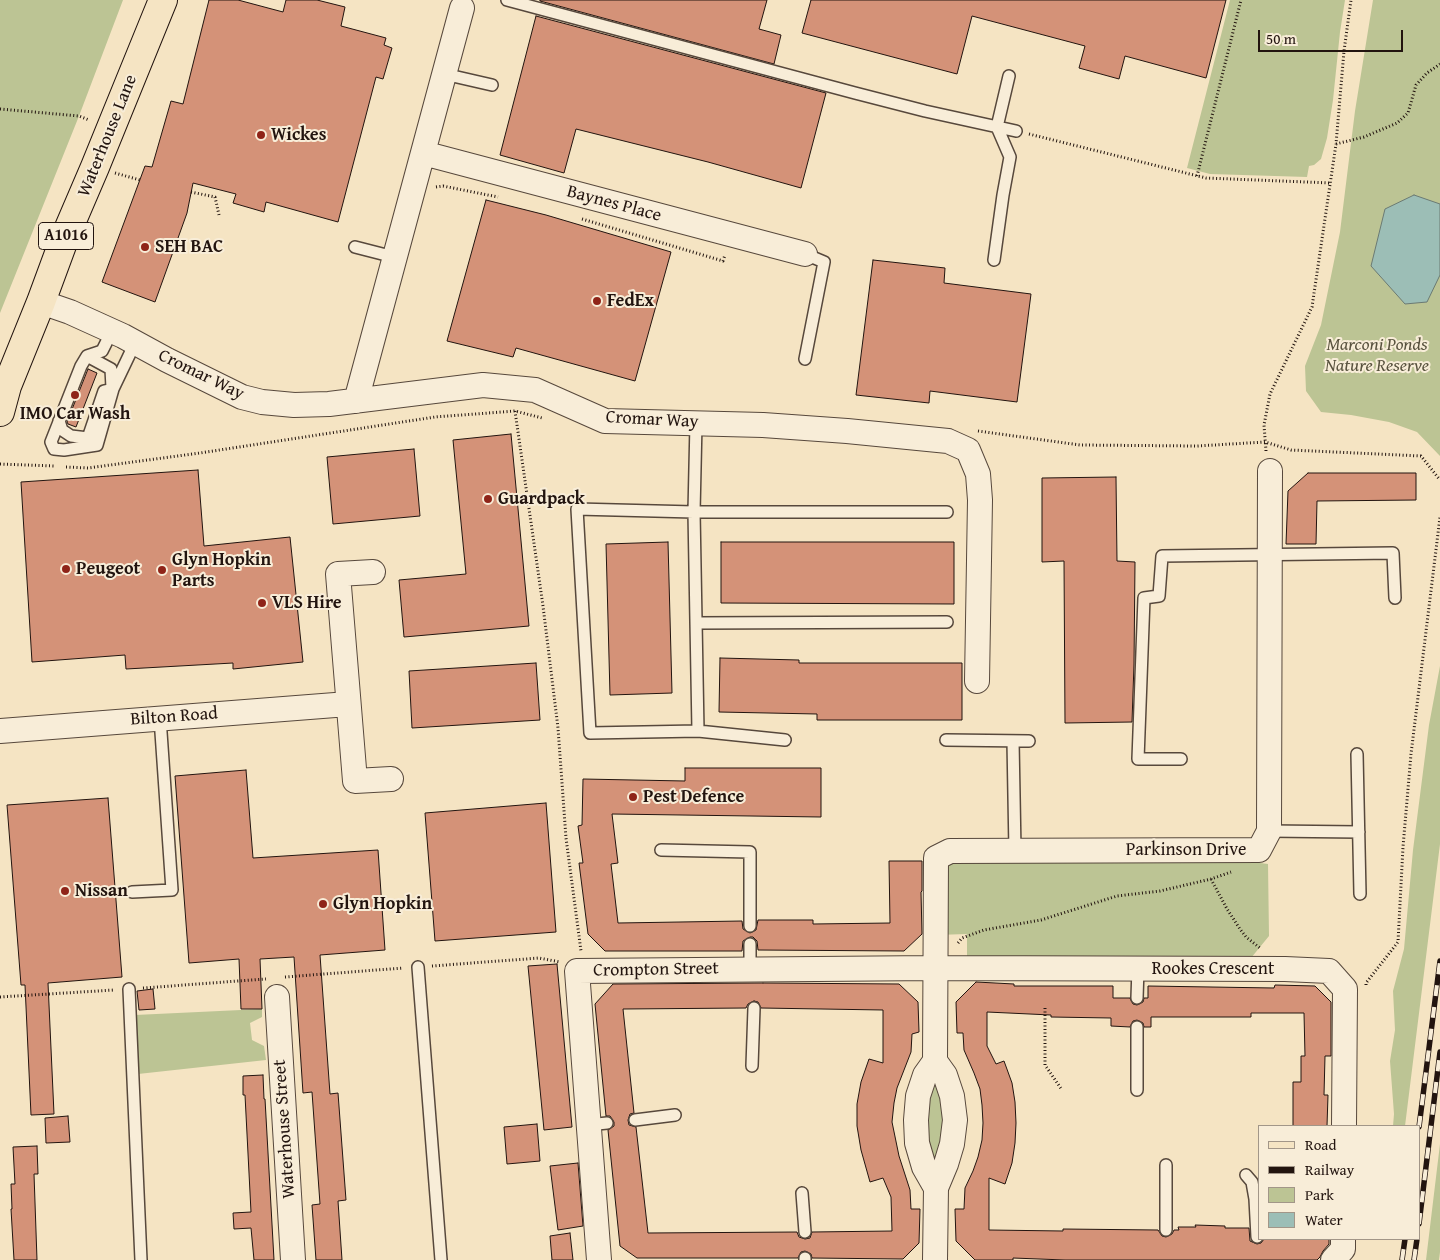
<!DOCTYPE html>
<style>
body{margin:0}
#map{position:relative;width:1440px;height:1260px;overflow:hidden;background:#f5e4c3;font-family:"Gentium Book Plus",serif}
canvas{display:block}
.legend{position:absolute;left:1258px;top:1125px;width:162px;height:115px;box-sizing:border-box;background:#f8edd8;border:1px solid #a29688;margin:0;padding:6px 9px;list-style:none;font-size:15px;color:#22140f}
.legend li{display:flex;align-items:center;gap:10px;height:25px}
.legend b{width:25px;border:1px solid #a29688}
.scale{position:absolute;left:1258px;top:30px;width:145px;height:22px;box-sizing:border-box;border:2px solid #22140f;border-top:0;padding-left:6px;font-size:15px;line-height:18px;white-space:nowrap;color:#22140f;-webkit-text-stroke:4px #f8edd8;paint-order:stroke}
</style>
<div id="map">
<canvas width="1440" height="1260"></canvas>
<ul class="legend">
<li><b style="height:6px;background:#f5e4c3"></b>Road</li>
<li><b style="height:6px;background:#22140f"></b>Railway</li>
<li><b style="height:14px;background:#bcc494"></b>Park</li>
<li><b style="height:14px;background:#9cbeb6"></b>Water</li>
</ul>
<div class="scale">50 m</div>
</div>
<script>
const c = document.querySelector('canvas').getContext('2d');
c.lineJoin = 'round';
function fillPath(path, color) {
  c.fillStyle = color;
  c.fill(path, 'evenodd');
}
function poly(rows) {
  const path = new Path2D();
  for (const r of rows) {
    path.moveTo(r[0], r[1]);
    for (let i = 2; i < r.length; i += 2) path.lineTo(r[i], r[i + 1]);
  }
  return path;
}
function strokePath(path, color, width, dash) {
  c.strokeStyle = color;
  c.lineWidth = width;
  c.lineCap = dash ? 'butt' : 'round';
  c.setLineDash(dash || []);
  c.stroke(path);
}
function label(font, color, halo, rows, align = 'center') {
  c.font = font + ' "Gentium Book Plus",serif';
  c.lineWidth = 4;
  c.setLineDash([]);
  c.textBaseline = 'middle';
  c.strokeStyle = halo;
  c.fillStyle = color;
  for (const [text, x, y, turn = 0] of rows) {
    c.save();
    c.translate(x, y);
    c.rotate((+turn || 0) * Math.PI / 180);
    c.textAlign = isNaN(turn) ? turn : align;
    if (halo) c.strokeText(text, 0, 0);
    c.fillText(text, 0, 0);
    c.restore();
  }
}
fillPath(poly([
 [0,0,123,0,79,116,0,313],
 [1230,0,1345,0,1340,32,1333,100,1327,138,1321,159,1314,165,1309,166,1307,177,1210,174,1187,168],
 [1373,0,1440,0,1440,456,1417,432,1389,422,1351,415,1321,412,1306,391,1305,366,1321,325,1340,232,1355,111],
 [1440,666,1440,844,1405,1126,1393,1126,1394,1114,1390,1061,1395,1030,1393,991,1404,949,1413,850,1429,725],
 [955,858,1229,859,1268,864,1269,936,1251,958,967,958,967,934,936,935,937,876],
 [262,1009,262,1017,250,1023,252,1040,264,1046,266,1060,138,1074,135,1015],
 [937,1077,946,1106,938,1166,927,1151,923,1107],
 [1440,1144,1440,1252,1439,1260,1426,1260]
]), '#bcc494');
const water = poly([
 [1414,195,1440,204,1440,275,1427,302,1405,304,1371,266,1385,209,1414,195]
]);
fillPath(water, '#9cbeb6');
strokePath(water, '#6b7a73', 1);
const building = poly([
 [209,0,238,0,283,12,286,0,317,0,345,7,341,26,386,38,384,45,392,48,383,79,376,77,338,222,266,202,264,212,233,203,236,194,193,183,187,213,155,302,102,282,145,166,152,167,171,101,183,104,209,0],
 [540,0,767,0,759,29,781,35,774,64,540,1,540,0],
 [811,0,1226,0,1206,78,1125,56,1119,79,1079,68,1085,46,972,16,957,74,802,33,811,0],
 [536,16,826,93,801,188,708,162,576,129,564,173,500,155,536,16],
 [486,200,546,215,671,252,635,381,516,348,513,357,447,341,486,200],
 [873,260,945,268,944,283,1031,294,1017,402,930,391,929,403,856,395,873,260],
 [88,369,97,373,76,427,68,424,67,422,88,369],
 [511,434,529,626,404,637,399,580,466,574,453,440,511,434],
 [414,449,420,516,333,524,327,457,414,449],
 [198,470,204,546,290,537,303,662,233,669,233,663,126,669,125,655,32,662,21,482,198,470],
 [1308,473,1416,473,1416,500,1317,501,1316,544,1286,544,1288,491,1308,473],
 [1116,477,1117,561,1135,562,1134,664,1132,722,1065,723,1064,561,1042,562,1042,478,1116,477],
 [668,542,672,693,610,695,606,544,668,542],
 [721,542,954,542,954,604,721,603,721,542],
 [720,658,799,660,799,663,962,663,962,720,817,720,817,714,719,712,720,658],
 [536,663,540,720,412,728,409,671,536,663],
 [685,768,821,768,821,817,612,814,618,863,611,864,618,923,742,921,743,929,750,933,756,930,758,920,813,920,813,924,890,923,889,861,922,861,922,891,921,892,922,934,904,951,758,950,757,941,753,937,750,937,743,941,742,951,605,951,588,934,579,863,583,863,578,826,582,825,583,779,685,781,685,768],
 [246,770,253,858,378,850,385,950,320,955,330,1094,338,1093,346,1200,338,1201,342,1260,316,1260,312,1205,320,1204,312,1092,303,1093,294,957,260,959,262,1009,241,1009,239,959,189,963,175,776,246,770],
 [108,798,122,977,48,983,54,1114,31,1115,25,985,21,985,7,805,108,798],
 [546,803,556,932,435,941,425,813,546,803],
 [557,964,572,1127,544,1130,528,966,557,964],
 [976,982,1014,984,1014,986,1113,986,1113,998,1130,998,1133,1004,1137,1005,1143,1002,1144,998,1148,998,1148,986,1274,988,1275,985,1315,986,1331,1002,1331,1056,1325,1056,1324,1095,1328,1095,1327,1126,1293,1126,1293,1082,1301,1082,1301,1056,1305,1056,1304,1013,1251,1013,1251,1017,1151,1017,1151,1027,1144,1027,1143,1023,1137,1020,1133,1021,1130,1027,1111,1026,1111,1018,1051,1017,1051,1015,987,1012,987,1046,996,1064,1004,1061,1012,1083,1015,1102,1016,1123,1015,1143,1012,1163,1005,1184,989,1178,989,1230,1063,1231,1063,1229,1158,1230,1162,1236,1166,1237,1172,1234,1174,1230,1179,1230,1178,1227,1196,1227,1195,1225,1225,1226,1225,1228,1249,1228,1250,1241,1257,1244,1261,1243,1264,1239,1329,1239,1329,1244,1323,1251,1320,1257,1317,1260,1065,1260,1013,1258,1013,1260,975,1260,956,1241,955,1209,964,1209,965,1188,973,1171,978,1157,982,1140,983,1123,982,1105,980,1089,974,1073,964,1050,963,1033,957,1033,956,1002,976,982],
 [763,983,899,984,918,1002,919,1032,912,1034,911,1052,897,1088,894,1103,892,1122,899,1156,910,1190,911,1209,920,1209,919,1243,903,1259,812,1258,811,1254,805,1251,801,1252,798,1258,637,1258,620,1246,608,1130,614,1126,614,1122,610,1116,606,1116,595,1004,613,984,763,983],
 [754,1001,758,1002,761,1008,883,1010,883,1063,869,1059,861,1082,857,1104,857,1126,861,1150,870,1182,883,1178,891,1197,892,1231,812,1232,810,1238,805,1239,799,1237,797,1232,648,1233,636,1127,629,1125,628,1120,630,1114,634,1113,623,1009,746,1008,748,1004,754,1001],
 [153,989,155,1009,139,1010,137,991,153,989],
 [263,1075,264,1099,265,1099,274,1260,254,1260,251,1228,234,1229,233,1213,251,1212,245,1095,243,1095,243,1076,263,1075],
 [68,1116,70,1142,46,1143,45,1118,68,1116],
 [537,1124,540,1161,507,1164,504,1127,537,1124],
 [37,1146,38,1174,34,1174,37,1260,14,1260,11,1209,12,1209,11,1184,15,1184,13,1147,37,1146],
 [578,1163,583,1226,558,1230,550,1166,578,1163],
 [570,1233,573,1260,552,1260,550,1236,570,1233]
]);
fillPath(building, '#d49278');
strokePath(building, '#22140f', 1);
const lane = poly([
 [507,0,855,93,925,111,1016,131],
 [444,74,492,85],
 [355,247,394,257],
 [805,254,824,262,805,359],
 [994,260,1003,195,1010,157,997,127,1009,76],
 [112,331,102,351,87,356,81,366,51,442,54,449,64,450,97,445,113,389,135,343],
 [87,356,111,369,112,388],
 [59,421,62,430,71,436,88,438,104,391,113,389],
 [696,423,694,512,698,731,590,733,577,509,694,512,947,512],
 [696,623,947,622],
 [698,731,785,740],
 [946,740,1029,741],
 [1013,741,1015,851],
 [1357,754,1360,894],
 [1181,759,1138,759,1144,598,1159,596,1162,556,1393,553,1395,598],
 [1269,831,1359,832],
 [661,850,750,852,750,926],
 [132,892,172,890,160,718],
 [750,944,750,968],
 [418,967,441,1260],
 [129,989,141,1260],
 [1137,998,1138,968],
 [1137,1027,1137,1090],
 [752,1066,754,1008],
 [635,1120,675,1115],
 [588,1125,607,1123],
 [1166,1165,1166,1230],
 [1246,1175,1252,1182,1255,1199,1257,1237],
 [802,1193,805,1232],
 [805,1258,805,1260]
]);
const street = poly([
 [423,153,805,254],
 [41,302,70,312,123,336,167,360,242,397,262,402,294,405,329,404,483,385,535,390,605,421,763,425,847,431,948,441,968,450,978,474,980,500,977,681],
 [356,401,462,8],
 [373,572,338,574,355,781,391,779],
 [0,731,348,704],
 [277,997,293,1260],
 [935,1061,936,858,950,851,1259,850,1269,831,1270,471],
 [599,1260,577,971,935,968,1285,969,1329,971,1345,989,1344,1126],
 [935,1260,936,1188,946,1164,952,1144,955,1120,952,1096,945,1075,935,1061,925,1075,918,1096,916,1120,917,1143,924,1167,936,1188],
 [1333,1260,1343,1249,1343,1239]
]);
const primary = poly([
 [0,412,7,386,41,302,65,237,95,167,163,0]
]);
strokePath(lane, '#57483c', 14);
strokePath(street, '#57483c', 26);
strokePath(primary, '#22140f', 30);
strokePath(poly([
 [0,109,79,116,89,120],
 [1029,134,1206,178,1331,183],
 [1336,144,1364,137,1397,123,1408,113,1416,85,1427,73,1440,64],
 [115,173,140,180],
 [1197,176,1241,0],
 [436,187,443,186,498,197],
 [191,192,215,197,219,215],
 [582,219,723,261,725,255],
 [515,411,543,606,558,728,566,838,581,951],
 [978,431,1080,445,1197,446,1265,442,1291,450,1421,456,1440,480],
 [1266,451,1264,425,1270,394,1312,307,1336,144,1344,51,1351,0],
 [0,464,54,466],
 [66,467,88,468,200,453,435,417,515,411,542,418],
 [1211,879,1227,909,1240,929,1246,937,1260,948],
 [958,943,962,938,984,930,1041,920,1117,896,1160,891,1211,879,1231,872],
 [432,966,539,958,560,962],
 [285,977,403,968],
 [1366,985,1366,983,1398,942,1403,847,1411,754,1440,517],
 [143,988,266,979],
 [0,997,114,990],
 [1045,1008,1045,1065,1062,1090]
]), '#22140f', 3, [1, 2.5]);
strokePath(lane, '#f8edd8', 11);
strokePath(street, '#f8edd8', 24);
strokePath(primary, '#f5e4c3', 28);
const rail = poly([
 [1419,1127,1440,961],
 [1419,1224,1440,1052],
 [1402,1260,1405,1239],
 [1414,1260,1417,1239]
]);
strokePath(rail, '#22140f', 5.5);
strokePath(rail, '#f8edd8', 4, [11]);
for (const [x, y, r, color] of [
 [261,135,5,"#8f2418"],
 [145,247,5,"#8f2418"],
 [597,301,5,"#8f2418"],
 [75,395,5,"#8f2418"],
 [488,499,5,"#8f2418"],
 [66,569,5,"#8f2418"],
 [162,570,5,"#8f2418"],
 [262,603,5,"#8f2418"],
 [633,797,5,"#8f2418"],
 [65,891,5,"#8f2418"],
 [323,904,5,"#8f2418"]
]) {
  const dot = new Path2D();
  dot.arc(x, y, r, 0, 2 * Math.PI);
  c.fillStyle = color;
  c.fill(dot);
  strokePath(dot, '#f8edd8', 2);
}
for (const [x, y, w] of [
 [66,236,55]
]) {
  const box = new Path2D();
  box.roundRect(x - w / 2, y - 13.5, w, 27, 4);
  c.fillStyle = '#f8edd8';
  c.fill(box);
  strokePath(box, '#22140f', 1);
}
label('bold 16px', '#22140f', null, [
 ["A1016",66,236]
]);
label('bold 18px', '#22140f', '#f8edd8', [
 ["Wickes",271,135],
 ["SEH BAC",155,247],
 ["FedEx",607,301],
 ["IMO Car Wash",75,414,"center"],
 ["Guardpack",498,499],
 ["Glyn Hopkin",172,560],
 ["Parts",172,581],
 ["Peugeot",76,569],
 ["VLS Hire",272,603],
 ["Pest Defence",643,797],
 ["Nissan",75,891],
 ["Glyn Hopkin",333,904]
], 'left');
label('18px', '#22140f', '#f8edd8', [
 ["Waterhouse Lane",108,136,-68],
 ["Baynes Place",614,204,15],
 ["Cromar Way",201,375,26],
 ["Cromar Way",652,420,3],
 ["Bilton Road",174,717,-4],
 ["Parkinson Drive",1186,850],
 ["Rookes Crescent",1213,969],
 ["Crompton Street",656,970,-1],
 ["Waterhouse Street",285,1129,-94]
]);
label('italic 18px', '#58523e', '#f8edd8', [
 ["Marconi Ponds",1377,345],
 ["Nature Reserve",1377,366]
]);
</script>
